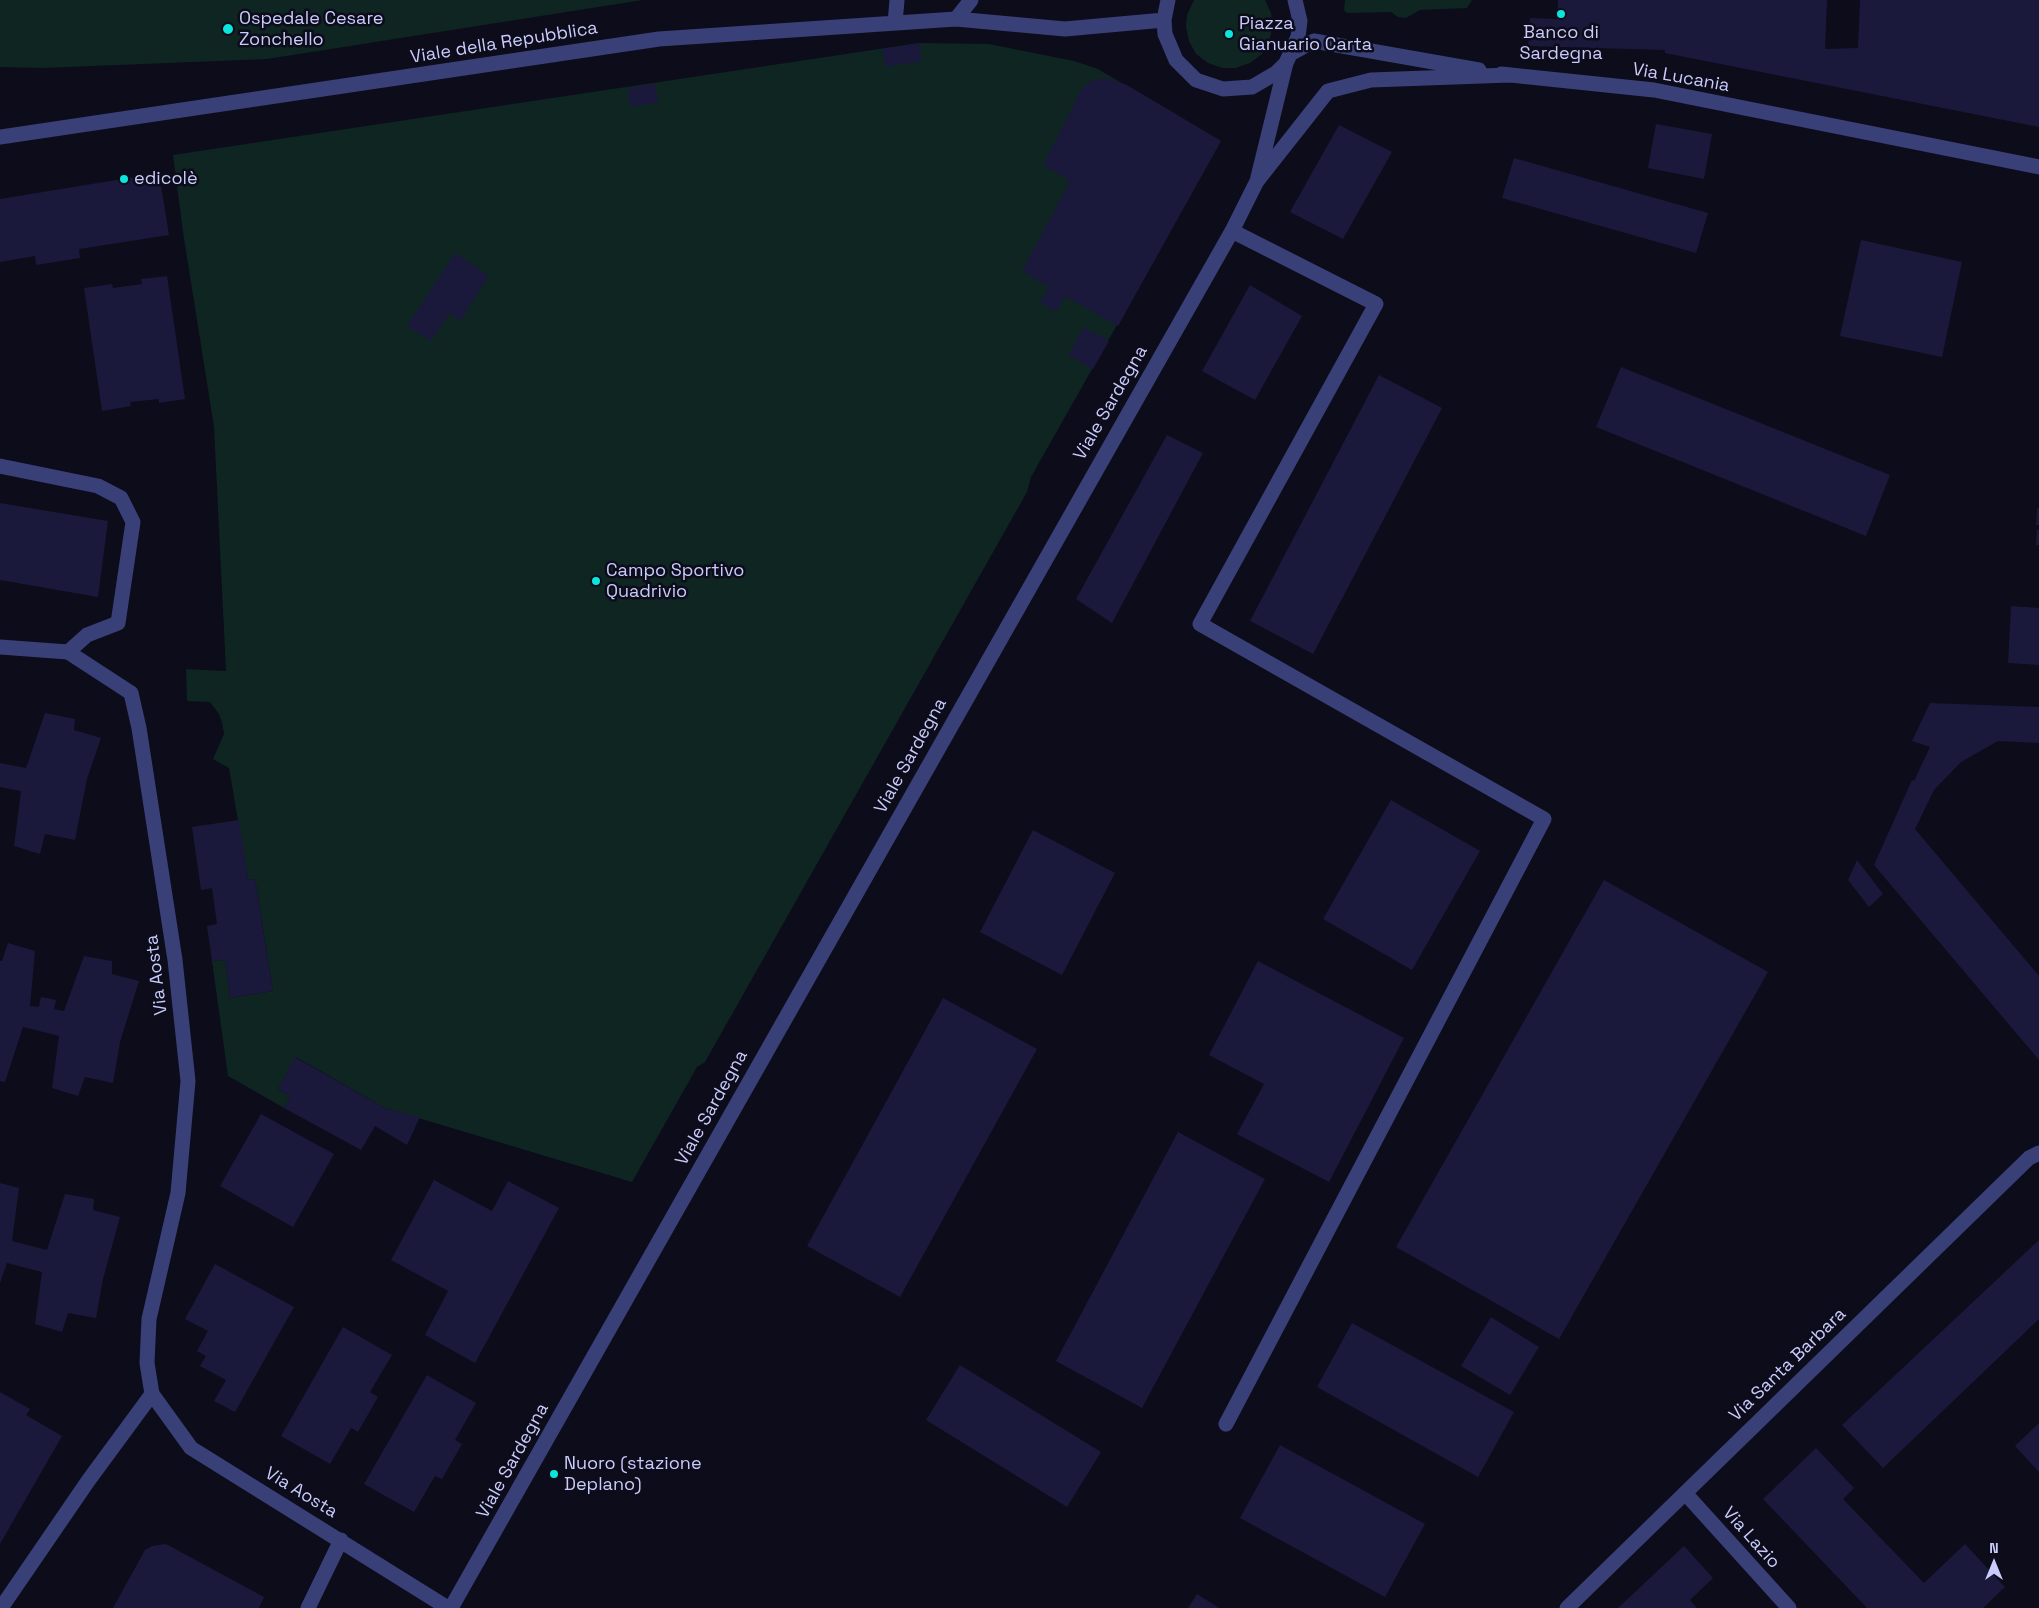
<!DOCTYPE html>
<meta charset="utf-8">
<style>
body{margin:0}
#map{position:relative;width:2039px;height:1608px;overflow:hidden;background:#0c0c1b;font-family:"Space Grotesk",sans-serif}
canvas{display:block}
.north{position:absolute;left:1969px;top:1538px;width:50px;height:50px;-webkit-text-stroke:4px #0c0c1b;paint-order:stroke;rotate:0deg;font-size:14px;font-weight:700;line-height:20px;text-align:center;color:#c9cbfc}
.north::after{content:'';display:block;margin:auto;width:18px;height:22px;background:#c9cbfc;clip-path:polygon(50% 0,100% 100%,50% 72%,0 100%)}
</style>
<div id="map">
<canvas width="2039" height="1608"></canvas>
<div class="north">N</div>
</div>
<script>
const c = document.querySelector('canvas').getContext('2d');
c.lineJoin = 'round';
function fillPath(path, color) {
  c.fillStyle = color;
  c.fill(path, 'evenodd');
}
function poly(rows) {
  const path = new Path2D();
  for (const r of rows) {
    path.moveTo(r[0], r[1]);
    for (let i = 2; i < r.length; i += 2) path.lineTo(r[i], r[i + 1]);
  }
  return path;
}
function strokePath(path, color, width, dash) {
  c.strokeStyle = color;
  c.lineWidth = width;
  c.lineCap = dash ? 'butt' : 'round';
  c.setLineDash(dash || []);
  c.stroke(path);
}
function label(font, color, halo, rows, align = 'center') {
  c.font = font + ' "Space Grotesk",sans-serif';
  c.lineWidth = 5;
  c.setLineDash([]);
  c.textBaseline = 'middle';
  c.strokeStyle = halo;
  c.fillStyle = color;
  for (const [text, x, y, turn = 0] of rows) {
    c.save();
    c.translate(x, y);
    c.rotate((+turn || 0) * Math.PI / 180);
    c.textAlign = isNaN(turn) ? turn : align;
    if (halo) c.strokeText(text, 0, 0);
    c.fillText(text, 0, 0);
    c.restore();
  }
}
fillPath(poly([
 [0,0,643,0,267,59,43,68,0,67],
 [1194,0,1265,0,1271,13,1273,27,1269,41,1262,54,1250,63,1236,68,1222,68,1208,63,1196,54,1189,41,1186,27,1187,15],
 [1345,0,1472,0,1467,8,1420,10,1406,18,1398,17,1391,12,1347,13,1344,10],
 [919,43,989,44,1074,61,1098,69,1221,141,1031,477,1027,492,705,1062,697,1067,632,1182,385,1108,296,1057,278,1089,291,1097,284,1108,228,1076,212,961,225,960,230,998,273,991,255,879,248,880,229,768,213,759,224,734,222,722,219,714,210,702,187,701,186,669,226,671,214,427,183,232,173,155]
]), '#0f2521');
fillPath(poly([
 [1558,0,1827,0,1825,49,1858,48,1860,0,2039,0,2039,127,1665,53,1665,50,1528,46,1530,18,1557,19],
 [919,43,922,61,885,67,882,49],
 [1106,78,1127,85,1221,141,1118,326,1065,296,1056,312,1040,302,1049,287,1022,271,1070,181,1043,165,1082,88,1093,80],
 [655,84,658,103,630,107,628,88],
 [1656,124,1712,134,1704,179,1648,168],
 [1339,125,1392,152,1343,239,1290,212],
 [1514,158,1708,213,1696,253,1502,198],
 [159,173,169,235,79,249,80,258,36,265,35,256,0,262,0,199],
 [1861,240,1962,262,1942,357,1840,336],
 [455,253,489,276,460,321,450,313,431,341,407,326],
 [167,276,185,399,159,403,159,399,130,402,131,406,102,411,84,288,112,284,113,288,142,284,141,279],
 [1250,285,1302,316,1255,400,1202,371],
 [1084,327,1109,341,1093,369,1068,355],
 [1621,367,1890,475,1866,536,1596,427],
 [1379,375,1442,408,1313,654,1250,621],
 [1167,435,1203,453,1112,623,1076,599],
 [0,503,108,521,98,597,0,580],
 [2037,508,2039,508,2039,525,2036,525],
 [2037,529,2039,530,2039,545,2036,545],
 [2011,606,2039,608,2039,665,2008,663],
 [1930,703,2039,707,2039,743,1998,741,1961,762,1934,790,1915,829,2039,976,2039,1060,1874,865,1912,780,1914,781,1930,747,1912,741],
 [45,713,75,719,74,730,101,738,87,779,75,840,45,834,40,854,14,846,21,791,0,787,0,763,26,768],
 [1391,800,1480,851,1412,970,1323,919],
 [239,820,248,880,255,879,273,991,230,998,225,960,212,961,207,926,217,924,212,888,201,890,192,827],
 [1033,830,1115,873,1062,975,980,932],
 [1857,860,1883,894,1869,907,1848,880],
 [1604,880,1768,972,1559,1339,1396,1247],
 [8,943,35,951,30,1006,39,1007,41,997,56,1000,54,1009,64,1011,84,956,112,961,112,974,139,981,120,1042,113,1083,85,1077,78,1096,52,1088,59,1036,23,1027,5,1082,0,1081,0,961,2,961],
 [1258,961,1404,1038,1329,1182,1237,1134,1264,1084,1209,1055],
 [943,998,1037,1049,900,1297,807,1246],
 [295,1057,385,1108,420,1117,407,1145,375,1126,361,1150,284,1108,291,1097,278,1089],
 [261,1114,334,1154,293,1227,220,1186],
 [1178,1132,1265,1179,1142,1408,1056,1361],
 [434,1180,492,1211,508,1181,559,1208,475,1363,425,1335,448,1291,391,1260],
 [0,1183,19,1188,12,1241,47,1250,65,1194,94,1199,93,1210,120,1217,103,1279,96,1318,68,1313,62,1332,35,1324,42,1272,7,1263,0,1283],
 [2039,1240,2039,1319,1883,1468,1842,1425],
 [215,1264,294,1307,235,1412,214,1401,226,1380,200,1366,206,1356,197,1351,208,1331,185,1319],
 [1491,1317,1539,1347,1510,1395,1461,1366],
 [1352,1323,1514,1412,1478,1477,1317,1387],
 [343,1327,392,1355,370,1392,378,1397,358,1432,351,1428,330,1464,281,1436],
 [960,1365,1101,1452,1067,1507,926,1420],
 [427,1375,476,1403,455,1440,462,1444,442,1479,435,1476,414,1512,364,1484],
 [0,1392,30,1409,26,1415,62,1436,0,1544],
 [2039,1423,2039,1472,2015,1446],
 [1280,1445,1425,1524,1385,1597,1240,1518],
 [1816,1448,1854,1488,1843,1499,1924,1583,1965,1544,2005,1587,1983,1608,1867,1608,1763,1499],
 [166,1544,264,1597,259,1608,113,1608,145,1550,152,1546],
 [1684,1546,1713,1578,1690,1600,1697,1608,1618,1608],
 [1197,1594,1219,1608,1188,1608]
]), '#1b193b');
strokePath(poly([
 [1168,0,1164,20,1165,34,1176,60,1196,80,1223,89,1252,87,1276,73,1286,63,1298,37,1300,21,1295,0],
 [956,19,971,0],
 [895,23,897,0],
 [1292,53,1314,41,1479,70],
 [1501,74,1654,90,2039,167],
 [0,137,659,39,956,19,1065,29,1164,20],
 [1258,177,1286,63],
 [0,466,98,486,121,498,133,522,118,623,87,635,68,652],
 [0,647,68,652,131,693,139,728,175,960,188,1081,178,1193,149,1319,147,1363,152,1394,191,1448,448,1608],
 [1226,1424,1544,819,1200,624,1376,304,1232,231],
 [1685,1493,1789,1608],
 [1,1608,88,1481,152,1394],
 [308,1608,341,1540],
 [451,1608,1232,231,1257,181,1328,91,1371,80,1510,75],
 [1567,1608,2029,1158,2039,1153]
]), '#394078', 15);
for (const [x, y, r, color] of [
 [1561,14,5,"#0ce5db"],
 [228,29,6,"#0ce5db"],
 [1229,34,5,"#0ce5db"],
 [124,179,5,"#0ce5db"],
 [596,581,5,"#0ce5db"],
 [554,1474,5,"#0ce5db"]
]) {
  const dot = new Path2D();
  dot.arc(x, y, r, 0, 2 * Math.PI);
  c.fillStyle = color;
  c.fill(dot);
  strokePath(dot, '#0c0c1b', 2);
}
label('18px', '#c9cbfc', '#0c0c1b', [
 ["Ospedale Cesare",239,19],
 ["Zonchello",239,40],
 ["Piazza",1239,24],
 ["Gianuario Carta",1239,45],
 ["Banco di",1561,33,"center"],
 ["Sardegna",1561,54,"center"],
 ["edicolè",134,179],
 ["Campo Sportivo",606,571],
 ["Quadrivio",606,592],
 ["Nuoro (stazione",564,1464],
 ["Deplano)",564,1485]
], 'left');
label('18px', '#c9cbfc', '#0c0c1b', [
 ["Viale della Repubblica",504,43,-9],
 ["Via Lucania",1681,78,10],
 ["Viale Sardegna",1111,403,-60],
 ["Viale Sardegna",911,756,-61],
 ["Via Aosta",157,975,-97],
 ["Viale Sardegna",712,1108,-61],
 ["Via Santa Barbara",1788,1365,-44],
 ["Viale Sardegna",513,1461,-61],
 ["Via Aosta",301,1493,31],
 ["Via Lazio",1751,1538,48]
]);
</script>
